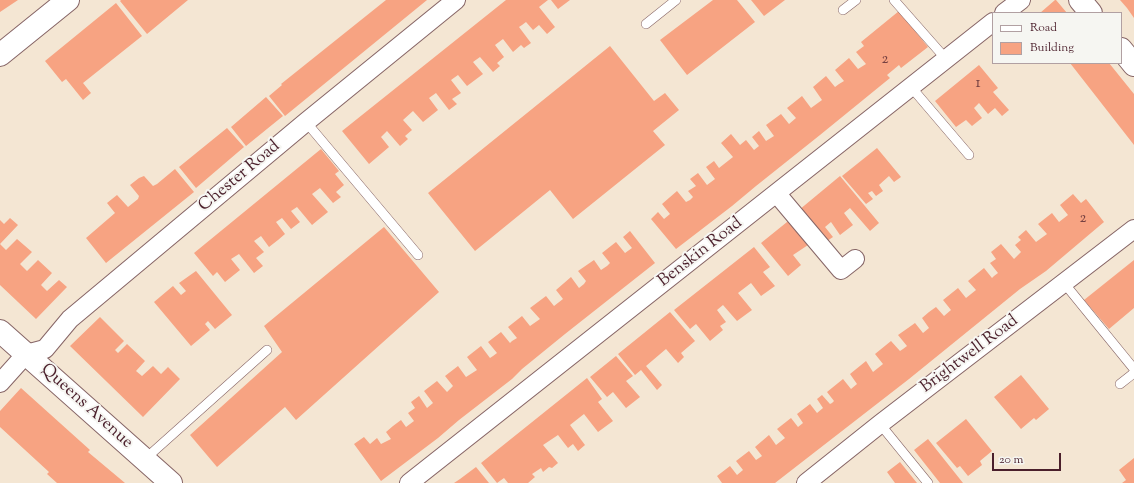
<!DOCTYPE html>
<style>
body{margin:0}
#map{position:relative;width:1134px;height:483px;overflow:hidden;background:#f4e6d3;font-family:"Sorts Mill Goudy",serif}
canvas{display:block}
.legend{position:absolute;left:992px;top:12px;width:130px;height:52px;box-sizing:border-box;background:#f6f6f2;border:1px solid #b1a0a2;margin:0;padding:5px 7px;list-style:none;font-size:12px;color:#4a1f2b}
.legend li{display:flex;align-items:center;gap:8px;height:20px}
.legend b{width:20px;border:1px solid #b1a0a2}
.scale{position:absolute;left:992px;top:453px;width:69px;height:18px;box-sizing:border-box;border:2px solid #4a1f2b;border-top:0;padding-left:5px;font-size:12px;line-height:14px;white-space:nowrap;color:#4a1f2b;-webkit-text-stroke:3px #f6f6f2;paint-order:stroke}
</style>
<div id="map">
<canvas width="1134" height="483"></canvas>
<ul class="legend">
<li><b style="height:5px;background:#fff"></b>Road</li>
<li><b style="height:11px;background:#f7a382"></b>Building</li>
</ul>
<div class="scale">20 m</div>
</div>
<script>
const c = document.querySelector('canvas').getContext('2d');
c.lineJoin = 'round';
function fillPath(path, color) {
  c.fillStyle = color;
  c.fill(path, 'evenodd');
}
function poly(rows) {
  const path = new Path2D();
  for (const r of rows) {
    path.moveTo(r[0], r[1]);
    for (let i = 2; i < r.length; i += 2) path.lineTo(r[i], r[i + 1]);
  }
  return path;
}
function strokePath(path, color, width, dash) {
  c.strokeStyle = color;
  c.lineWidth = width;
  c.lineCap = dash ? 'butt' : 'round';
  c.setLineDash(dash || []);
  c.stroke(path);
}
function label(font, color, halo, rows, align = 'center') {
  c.font = font + ' "Sorts Mill Goudy",serif';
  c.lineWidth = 4;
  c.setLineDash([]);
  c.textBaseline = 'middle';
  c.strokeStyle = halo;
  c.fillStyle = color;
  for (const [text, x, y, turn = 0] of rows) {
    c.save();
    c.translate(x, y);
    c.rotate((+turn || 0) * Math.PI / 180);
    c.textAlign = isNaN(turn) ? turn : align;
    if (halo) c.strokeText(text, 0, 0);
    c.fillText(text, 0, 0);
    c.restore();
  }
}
fillPath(poly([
 [0,0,18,0,0,12],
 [121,0,188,0,147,34,120,1],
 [386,0,427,0,285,116,269,96,282,85,281,84],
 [506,0,548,0,539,7,555,27,547,34,539,25,533,30,526,22,522,25,519,27,531,43,524,48,521,45,513,52,503,39,495,45,504,57,497,63,500,66,493,72,480,57,473,62,483,74,467,86,458,75,451,80,461,93,452,99,457,104,449,110,436,93,429,98,438,110,423,122,413,111,403,120,412,130,405,136,408,139,400,146,387,131,381,137,389,147,369,164,342,131],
 [551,0,570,0,558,9],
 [713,0,737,0,755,22,687,75,660,40],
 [751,0,785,0,764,16],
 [1056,0,1067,13,1040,13,1055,0],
 [1120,0,1134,0,1134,18,1127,8],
 [116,3,142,36,83,83,91,93,83,100,66,79,62,82,45,61],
 [899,11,928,47,901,68,899,65,887,75,890,78,820,135,756,186,732,206,676,249,651,219,658,212,664,219,670,214,662,204,677,191,686,202,690,200,693,197,688,191,696,186,690,179,698,173,707,185,715,179,706,167,714,161,719,168,733,157,721,143,731,134,740,145,746,140,754,150,759,146,752,137,759,131,766,141,774,136,766,125,781,114,789,124,796,118,787,108,802,96,811,108,822,100,813,87,826,76,835,87,839,84,844,81,835,70,849,58,858,69,866,64,856,52,864,46,861,42],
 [610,46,654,101,665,93,679,110,653,131,665,145,573,219,550,190,475,251,428,193],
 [1070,63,1109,63,1134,94,1134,145],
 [979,65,998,88,993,92,1009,110,1002,116,995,108,988,114,979,103,974,108,982,118,972,126,966,120,956,127,935,101],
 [266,97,283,116,246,146,231,127],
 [227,128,244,147,196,188,179,167],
 [877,148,901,177,894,182,889,176,879,185,883,191,876,196,872,191,868,193,873,199,866,204,842,176],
 [321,149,339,171,335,174,344,185,336,192,341,197,333,203,320,188,312,194,328,212,318,220,312,225,297,207,291,211,300,222,291,229,282,218,276,222,285,234,278,240,269,247,261,236,254,241,264,252,256,258,263,266,254,273,239,254,231,259,240,270,225,282,217,272,213,276,194,253],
 [175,169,194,192,106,263,86,238,115,213,107,203,117,195,128,207,138,199,139,196,130,185,139,178,144,176,153,186,157,184],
 [840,176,879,223,870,231,850,208,844,213,853,225,840,235,831,222,825,227,833,237,824,243,799,210],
 [1073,194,1081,203,1086,199,1104,222,1046,271,1020,289,909,379,775,483,722,483,717,476,730,466,737,475,743,470,736,461,749,451,756,460,762,456,755,447,769,435,776,445,785,438,777,429,791,418,798,427,803,423,797,414,810,404,817,413,823,408,817,399,822,395,830,404,832,403,834,401,827,392,843,379,851,389,857,384,850,374,866,361,873,372,883,364,875,354,891,341,900,351,903,349,907,346,898,335,908,328,915,323,923,333,929,328,922,318,929,312,936,307,944,316,951,310,943,300,958,288,966,298,976,290,968,281,984,268,992,278,994,276,998,273,990,263,996,259,991,252,1001,244,1014,259,1021,252,1015,245,1021,240,1018,237,1026,230,1036,242,1047,234,1038,224,1052,213,1059,222,1068,215,1060,205],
 [10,218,18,225,0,244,0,220,4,224],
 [792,218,811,243,793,255,801,265,788,276,761,243],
 [384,227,439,292,296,420,285,407,217,467,190,435,282,352,264,326],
 [630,231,655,263,565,334,522,369,512,379,459,420,438,438,381,481,354,444,364,437,370,444,377,438,381,444,391,439,386,432,393,426,401,420,406,427,414,421,408,413,415,408,411,402,419,396,427,408,433,403,424,391,437,381,447,392,453,386,445,376,458,366,466,377,477,370,467,357,481,346,490,358,493,356,497,353,488,342,501,332,510,343,512,341,517,338,508,327,522,316,530,326,540,319,530,308,546,296,554,306,563,299,556,290,571,277,579,288,584,284,586,281,578,271,594,260,601,270,607,266,610,263,602,253,616,242,625,253,632,248,623,237],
 [17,239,32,252,20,264,27,271,38,260,52,273,41,285,47,291,59,280,67,287,36,319,0,285,0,244,6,250],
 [754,247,770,267,763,272,775,286,761,296,751,283,738,293,752,310,737,321,723,305,717,310,726,322,720,326,723,330,710,341,696,324,690,329,674,310],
 [1134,260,1134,308,1109,329,1084,300],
 [196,271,232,315,215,329,208,321,205,324,210,330,191,346,154,302,173,286,181,295,186,291,179,283],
 [670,312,695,341,681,353,684,357,678,363,666,349,646,366,662,385,657,390,641,370,635,375,618,354],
 [100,317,124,341,115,350,118,353,127,344,145,361,136,371,142,376,153,366,161,374,168,367,180,379,143,417,70,346],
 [616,356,633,376,626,381,640,397,626,408,613,392,607,397,590,377],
 [1021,375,1049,409,1036,420,1034,418,1021,429,994,397],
 [587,378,602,399,598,402,613,421,598,432,584,414,570,425,585,445,578,451,573,444,568,448,558,435,543,445,558,463,552,468,549,467,543,472,541,468,532,474,535,477,528,483,508,483,504,478,497,483,481,463],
 [21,388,90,450,88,452,125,483,57,483,47,474,49,472,0,427,0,411],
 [966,419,992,451,980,461,982,465,968,476,960,466,957,468,936,443],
 [928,439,963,483,940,483,914,450],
 [1134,458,1134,483,1122,483,1126,480,1119,470],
 [900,462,917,483,895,483,887,472],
 [476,467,489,483,454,483,460,479]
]), '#f7a382');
const service = poly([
 [894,0,946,59],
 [843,10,856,0],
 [646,24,676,0],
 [911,87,969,155],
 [306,122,418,255],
 [1064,283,1134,369],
 [1120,384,1134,373],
 [880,424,928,483],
 [145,459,267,350]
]);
const minor = poly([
 [1004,13,1021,0],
 [777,194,841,270,855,259],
 [0,383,26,354,45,349,70,319,306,122,456,0],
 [409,483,993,22],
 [806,483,880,424,1134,229]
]);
const tertiary = poly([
 [1080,0,1091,13],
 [1121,49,1134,65],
 [0,55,68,0],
 [0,331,171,483]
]);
strokePath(service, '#866566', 10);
strokePath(minor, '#866566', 20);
strokePath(tertiary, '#866566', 24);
strokePath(service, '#fff', 9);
strokePath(minor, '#fff', 18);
strokePath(tertiary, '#fff', 22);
label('15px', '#754041', null, [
 ["2",885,60],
 ["1",978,84],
 ["2",1083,219]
]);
label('17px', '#4a1f2b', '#f6f6f2', [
 ["Chester Road",240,177,-40],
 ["Benskin Road",701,253,-38],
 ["Brightwell Road",970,355,-37],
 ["Queens Avenue",86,407,42]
]);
</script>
